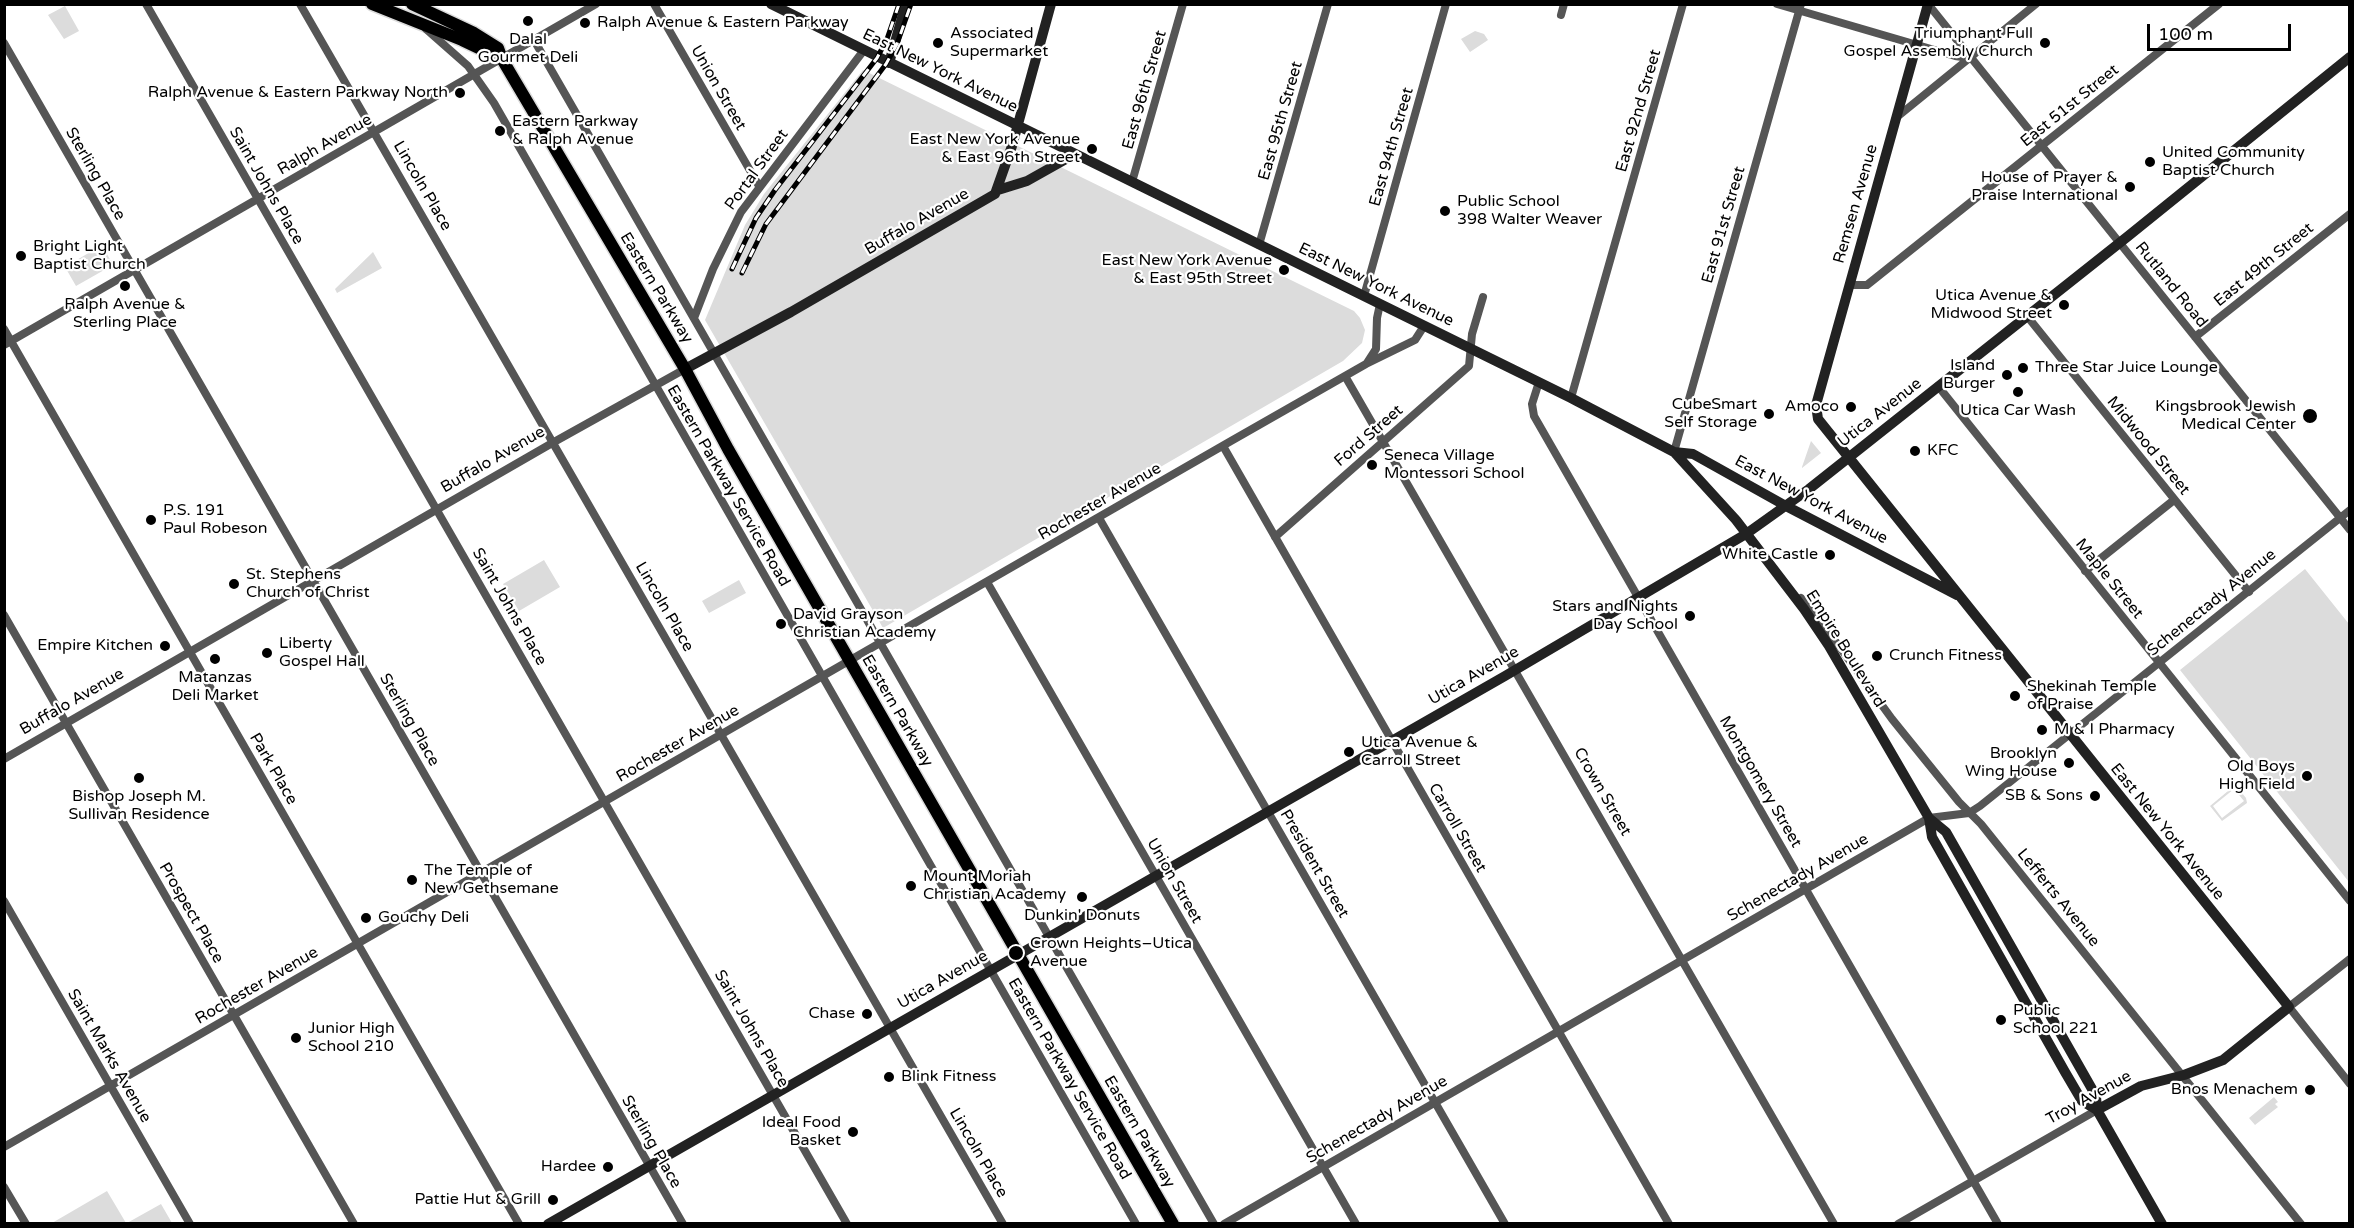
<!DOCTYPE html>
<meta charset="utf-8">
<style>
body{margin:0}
#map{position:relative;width:2354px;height:1228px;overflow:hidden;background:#fff;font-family:"Varela Round",sans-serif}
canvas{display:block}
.frame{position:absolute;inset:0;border:6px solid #000;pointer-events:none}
.scale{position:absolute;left:2147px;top:24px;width:144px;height:27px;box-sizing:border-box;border:3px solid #000;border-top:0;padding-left:8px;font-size:18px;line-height:21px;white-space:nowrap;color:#000;-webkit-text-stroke:4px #fff;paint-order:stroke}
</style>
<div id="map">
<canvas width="2354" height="1228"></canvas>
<div class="frame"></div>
<div class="scale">100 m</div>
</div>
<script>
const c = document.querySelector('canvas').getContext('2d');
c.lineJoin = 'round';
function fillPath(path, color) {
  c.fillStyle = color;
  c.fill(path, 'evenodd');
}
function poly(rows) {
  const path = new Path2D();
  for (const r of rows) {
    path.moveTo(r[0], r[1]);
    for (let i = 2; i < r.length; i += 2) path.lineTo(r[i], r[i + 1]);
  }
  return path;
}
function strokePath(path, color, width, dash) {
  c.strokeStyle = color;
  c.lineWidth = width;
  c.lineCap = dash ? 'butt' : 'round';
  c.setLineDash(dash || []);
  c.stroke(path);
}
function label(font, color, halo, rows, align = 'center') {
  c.font = font + ' "Varela Round",sans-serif';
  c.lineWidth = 4.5;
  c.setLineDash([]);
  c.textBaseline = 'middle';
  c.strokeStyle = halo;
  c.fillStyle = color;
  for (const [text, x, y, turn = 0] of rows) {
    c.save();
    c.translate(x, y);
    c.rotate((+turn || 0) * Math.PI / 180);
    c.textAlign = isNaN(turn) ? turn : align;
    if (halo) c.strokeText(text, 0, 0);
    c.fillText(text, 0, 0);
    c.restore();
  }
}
fillPath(poly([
 [65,6,79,31,64,39,48,15],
 [1475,31,1484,34,1488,40,1470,52,1461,39],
 [863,70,1354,311,1360,318,1365,330,1362,343,1343,361,883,628,705,320,745,225,764,194],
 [102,245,113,265,76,286,65,267],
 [373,252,382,268,337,293,335,289],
 [1811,441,1821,453,1802,468,1802,467],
 [544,560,560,587,519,611,503,584],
 [2305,569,2349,624,2349,882,2180,670],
 [739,580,746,593,709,613,702,601],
 [2234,786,2237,787,2246,798,2247,803,2222,821,2210,806],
 [2234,789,2244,801,2222,818,2213,806],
 [2274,1097,2278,1102,2275,1104,2278,1107,2255,1125,2249,1118],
 [107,1191,126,1223,52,1223],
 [161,1204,172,1223,127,1223]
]), '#dcdcdc');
const primary = poly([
 [372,4,462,40,502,59],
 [412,4,474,33,498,48,502,59,685,369,728,449,1173,1224]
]);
strokePath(primary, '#dbdbdb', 15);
strokePath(poly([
 [146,4,847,1224],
 [300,4,1003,1224],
 [654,4,759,186],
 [1777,4,1955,56,1970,58],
 [1928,4,2350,530],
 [1561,15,1564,4],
 [426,29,468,66,494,103,1136,1224],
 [534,40,1214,1224],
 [4,43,683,1224],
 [1897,117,2036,4],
 [1132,182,1183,4],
 [1259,245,1328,4],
 [1849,285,1867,285,2219,4],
 [1364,296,1446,4],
 [2027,316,2249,592],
 [694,318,713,269,741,212,864,50],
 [4,329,519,1224],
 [2195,337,2350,214],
 [4,345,596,4],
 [1367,363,1376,349,1377,318,1380,304],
 [1345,376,1834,1224],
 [1539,382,1532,404,1534,416,1998,1224],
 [1938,386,2350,901],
 [1571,398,1683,4],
 [1223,446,1669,1224],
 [1674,452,1801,4],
 [1099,518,1505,1224],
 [1275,537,1469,366,1472,334,1483,297],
 [2085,571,2174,500],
 [987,582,1356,1224],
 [1801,598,1817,616,1892,719,1959,802,1981,824,2301,1224],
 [4,615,354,1224],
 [4,759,554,442,685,369],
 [4,901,190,1224],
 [2350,959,2289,1007,2350,1084],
 [4,1147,1231,441,1366,364,1415,340,1424,326],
 [4,1187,26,1224],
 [1224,1224,1929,818,1969,813,1980,806,2350,510],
 [1898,1224,2097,1110]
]), '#555', 8);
strokePath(poly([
 [771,4,1571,398,1674,452,1693,454,1786,506,1957,595],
 [1928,4,1816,405,1818,419,2289,1007,2223,1060,2184,1075,2141,1086,2097,1110],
 [889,63,906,4],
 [998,190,1027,181,1075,154],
 [685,369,791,312,995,194,1012,146,1051,4],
 [1674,452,1736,520,1804,609,1829,646,1929,818,1932,837,2065,1072,2082,1101,2097,1110],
 [1929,818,1946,832,2096,1096,2097,1110,2162,1224],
 [548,1224,1505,676,1746,534,1809,489,2127,237,2350,57]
]), '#222', 10);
strokePath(primary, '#000', 12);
const rail = poly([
 [732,269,756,218,775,190,877,58,887,39,899,4],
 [742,273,766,224,886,64,897,44,911,4]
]);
strokePath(rail, '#000', 5);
strokePath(rail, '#fff', 3, [9]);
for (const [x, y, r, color] of [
 [528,21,6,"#000"],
 [585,23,6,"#000"],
 [938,43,6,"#000"],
 [2045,43,6,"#000"],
 [460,93,6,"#000"],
 [500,131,6,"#000"],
 [1092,149,6,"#000"],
 [2150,162,6,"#000"],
 [2130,187,6,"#000"],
 [1445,211,6,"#000"],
 [21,256,6,"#000"],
 [1284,270,6,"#000"],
 [125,286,6,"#000"],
 [2064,305,6,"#000"],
 [2023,368,6,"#000"],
 [2007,375,6,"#000"],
 [2018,392,6,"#000"],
 [1851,407,6,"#000"],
 [1769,414,6,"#000"],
 [2310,416,8,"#000"],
 [1915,451,6,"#000"],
 [1372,465,6,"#000"],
 [151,520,6,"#000"],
 [1830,555,6,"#000"],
 [234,584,6,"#000"],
 [1690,616,6,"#000"],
 [781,624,6,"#000"],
 [165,646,6,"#000"],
 [267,653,6,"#000"],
 [1877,656,6,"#000"],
 [215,659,6,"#000"],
 [2015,696,6,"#000"],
 [2042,730,6,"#000"],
 [1349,752,6,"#000"],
 [2069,763,6,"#000"],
 [2307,776,6,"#000"],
 [139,778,6,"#000"],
 [2095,796,6,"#000"],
 [412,880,6,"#000"],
 [911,886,6,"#000"],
 [1082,897,6,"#000"],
 [366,918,6,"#000"],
 [1016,953,8,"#000"],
 [867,1014,6,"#000"],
 [2001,1020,6,"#000"],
 [296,1038,6,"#000"],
 [889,1077,6,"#000"],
 [2310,1090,6,"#000"],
 [853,1132,6,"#000"],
 [608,1167,6,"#000"],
 [553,1200,6,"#000"]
]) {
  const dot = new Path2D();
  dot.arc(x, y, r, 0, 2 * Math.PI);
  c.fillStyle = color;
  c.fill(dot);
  strokePath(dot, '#fff', 2);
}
label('16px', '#000', '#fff', [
 ["Ralph Avenue & Eastern Parkway",597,23],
 ["Associated",950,34],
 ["Supermarket",950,52],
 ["Triumphant Full",2033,34,"right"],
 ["Gospel Assembly Church",2033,52,"right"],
 ["Dalal",528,40,"center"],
 ["Gourmet Deli",528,58,"center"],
 ["Ralph Avenue & Eastern Parkway North",448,93,"right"],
 ["Eastern Parkway",512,122],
 ["& Ralph Avenue",512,140],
 ["East New York Avenue",1080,140,"right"],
 ["& East 96th Street",1080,158,"right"],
 ["United Community",2162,153],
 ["Baptist Church",2162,171],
 ["House of Prayer &",2118,178,"right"],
 ["Praise International",2118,196,"right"],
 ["Public School",1457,202],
 ["398 Walter Weaver",1457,220],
 ["Bright Light",33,247],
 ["Baptist Church",33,265],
 ["East New York Avenue",1272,261,"right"],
 ["& East 95th Street",1272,279,"right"],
 ["Utica Avenue &",2052,296,"right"],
 ["Midwood Street",2052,314,"right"],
 ["Ralph Avenue &",125,305,"center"],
 ["Sterling Place",125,323,"center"],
 ["Island",1995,366,"right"],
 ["Burger",1995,384,"right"],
 ["Three Star Juice Lounge",2035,368],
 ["CubeSmart",1757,405,"right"],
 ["Self Storage",1757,423,"right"],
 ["Amoco",1839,407,"right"],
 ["Kingsbrook Jewish",2296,407,"right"],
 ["Medical Center",2296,425,"right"],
 ["Utica Car Wash",2018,411,"center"],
 ["KFC",1927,451],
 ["Seneca Village",1384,456],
 ["Montessori School",1384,474],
 ["P.S. 191",163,511],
 ["Paul Robeson",163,529],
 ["White Castle",1818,555,"right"],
 ["St. Stephens",246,575],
 ["Church of Christ",246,593],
 ["Stars and Nights",1678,607,"right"],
 ["Day School",1678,625,"right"],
 ["David Grayson",793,615],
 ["Christian Academy",793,633],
 ["Liberty",279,644],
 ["Gospel Hall",279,662],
 ["Empire Kitchen",153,646,"right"],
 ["Crunch Fitness",1889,656],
 ["Matanzas",215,678,"center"],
 ["Deli Market",215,696,"center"],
 ["Shekinah Temple",2027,687],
 ["of Praise",2027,705],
 ["M & I Pharmacy",2054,730],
 ["Utica Avenue &",1361,743],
 ["Carroll Street",1361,761],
 ["Brooklyn",2057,754,"right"],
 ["Wing House",2057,772,"right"],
 ["Old Boys",2295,767,"right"],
 ["High Field",2295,785,"right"],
 ["SB & Sons",2083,796,"right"],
 ["Bishop Joseph M.",139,797,"center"],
 ["Sullivan Residence",139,815,"center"],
 ["The Temple of",424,871],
 ["New Gethsemane",424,889],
 ["Mount Moriah",923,877],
 ["Christian Academy",923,895],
 ["Dunkin' Donuts",1082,916,"center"],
 ["Gouchy Deli",378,918],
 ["Crown Heights–Utica",1030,944],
 ["Avenue",1030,962],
 ["Public",2013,1011],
 ["School 221",2013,1029],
 ["Chase",855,1014,"right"],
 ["Junior High",308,1029],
 ["School 210",308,1047],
 ["Blink Fitness",901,1077],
 ["Bnos Menachem",2298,1090,"right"],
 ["Ideal Food",841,1123,"right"],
 ["Basket",841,1141,"right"],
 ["Hardee",596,1167,"right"],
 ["Pattie Hut & Grill",541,1200,"right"]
], 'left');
label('16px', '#000', '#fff', [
 ["East New York Avenue",940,71,26],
 ["Union Street",718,88,60],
 ["East 96th Street",1145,90,-74],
 ["East 51st Street",2070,106,-39],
 ["East 92nd Street",1639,111,-74],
 ["East 95th Street",1281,121,-74],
 ["Ralph Avenue",325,145,-30],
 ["East 94th Street",1392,147,-74],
 ["Portal Street",757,170,-54],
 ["Sterling Place",95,174,60],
 ["Saint Johns Place",266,186,60],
 ["Lincoln Place",422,186,60],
 ["Remsen Avenue",1856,204,-74],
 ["Buffalo Avenue",917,222,-30],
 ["East 91st Street",1724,225,-74],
 ["East 49th Street",2264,265,-39],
 ["East New York Avenue",1376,285,26],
 ["Rutland Road",2171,285,51],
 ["Eastern Parkway",656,288,59],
 ["Utica Avenue",1880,413,-38],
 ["Ford Street",1369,436,-41],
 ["Midwood Street",2148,446,51],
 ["Buffalo Avenue",493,460,-30],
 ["Eastern Parkway Service Road",728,486,60],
 ["East New York Avenue",1811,500,28],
 ["Rochester Avenue",1100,502,-30],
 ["Maple Street",2109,579,51],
 ["Schenectady Avenue",2212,603,-39],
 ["Saint Johns Place",509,607,60],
 ["Lincoln Place",664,607,60],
 ["Empire Boulevard",1845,649,58],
 ["Utica Avenue",1474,676,-30],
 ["Buffalo Avenue",72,702,-30],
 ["Eastern Parkway",897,711,60],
 ["Sterling Place",409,720,60],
 ["Rochester Avenue",678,744,-30],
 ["Park Place",273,769,60],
 ["Montgomery Street",1760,782,60],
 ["Crown Street",1602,792,60],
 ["Carroll Street",1457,828,60],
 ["East New York Avenue",2167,832,51],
 ["President Street",1314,864,60],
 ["Schenectady Avenue",1798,878,-30],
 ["Union Street",1174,881,60],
 ["Lefferts Avenue",2058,898,51],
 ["Prospect Place",191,913,60],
 ["Utica Avenue",943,980,-30],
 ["Rochester Avenue",257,986,-30],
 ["Saint Johns Place",751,1029,60],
 ["Saint Marks Avenue",109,1056,60],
 ["Eastern Parkway Service Road",1069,1079,60],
 ["Troy Avenue",2089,1098,-29],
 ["Schenectady Avenue",1377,1120,-30],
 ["Eastern Parkway",1139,1132,60],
 ["Sterling Place",651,1142,60],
 ["Lincoln Place",978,1153,60]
]);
</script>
